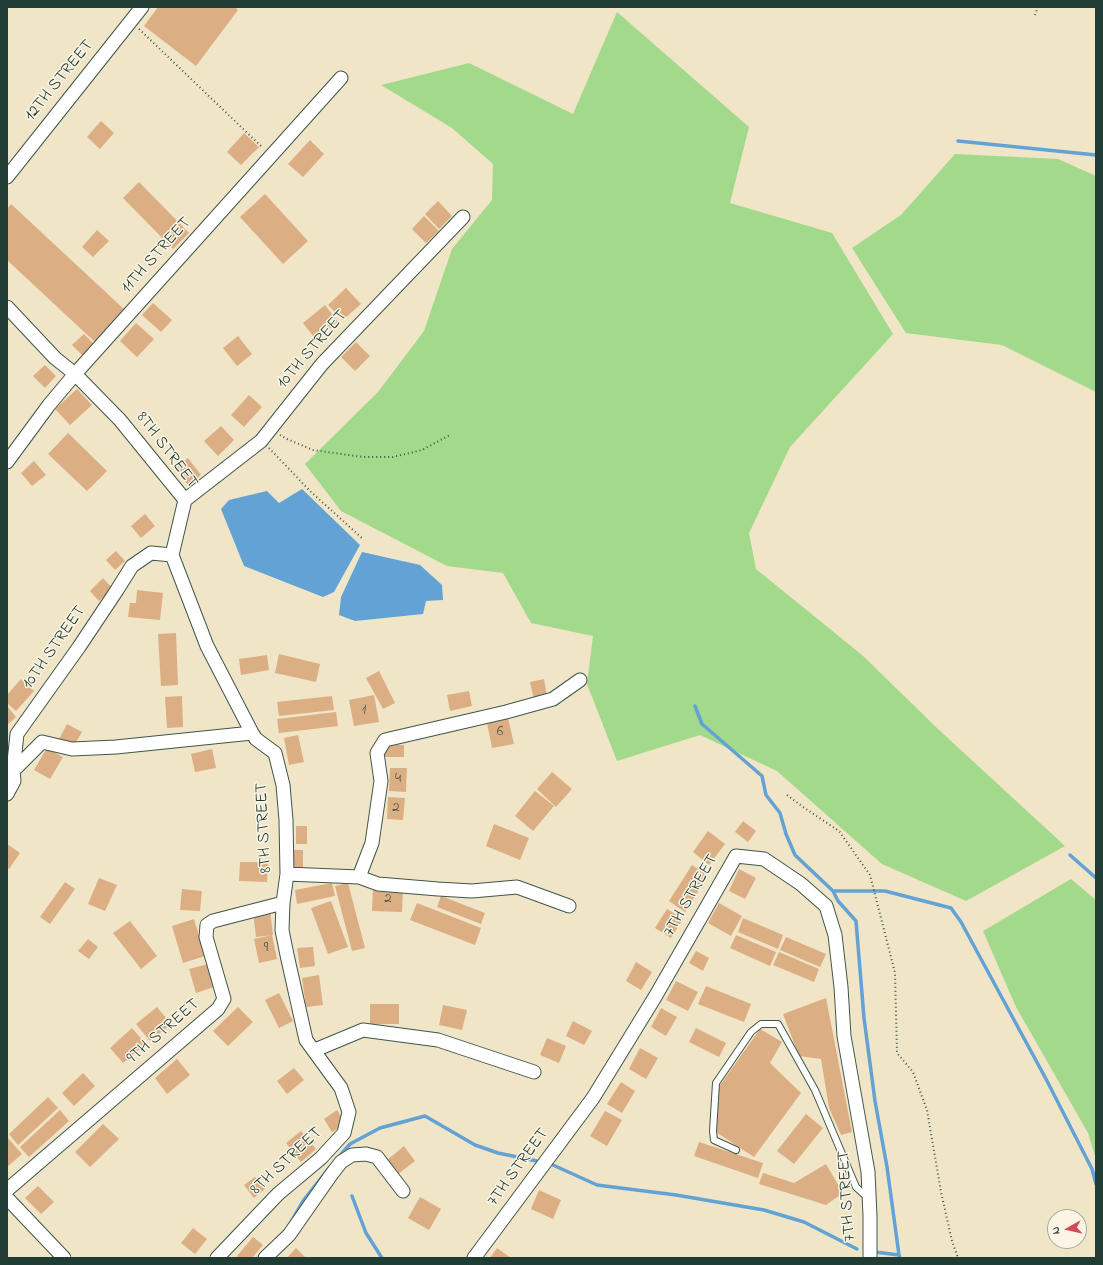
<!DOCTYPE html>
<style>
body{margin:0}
#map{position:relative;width:1103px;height:1265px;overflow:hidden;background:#f0e5c7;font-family:"Indie Flower",sans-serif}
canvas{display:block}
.frame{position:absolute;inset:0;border:8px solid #1f3d34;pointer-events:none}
.north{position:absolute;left:1047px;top:1209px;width:40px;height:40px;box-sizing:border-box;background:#fcf5e5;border:1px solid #a4ab9e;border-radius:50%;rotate:262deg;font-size:11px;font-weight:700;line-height:16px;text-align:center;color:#1f3d34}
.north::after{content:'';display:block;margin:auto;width:14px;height:18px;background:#d1495b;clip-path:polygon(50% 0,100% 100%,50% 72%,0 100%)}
</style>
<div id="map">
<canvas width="1103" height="1265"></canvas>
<div class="frame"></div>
<div class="north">N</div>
</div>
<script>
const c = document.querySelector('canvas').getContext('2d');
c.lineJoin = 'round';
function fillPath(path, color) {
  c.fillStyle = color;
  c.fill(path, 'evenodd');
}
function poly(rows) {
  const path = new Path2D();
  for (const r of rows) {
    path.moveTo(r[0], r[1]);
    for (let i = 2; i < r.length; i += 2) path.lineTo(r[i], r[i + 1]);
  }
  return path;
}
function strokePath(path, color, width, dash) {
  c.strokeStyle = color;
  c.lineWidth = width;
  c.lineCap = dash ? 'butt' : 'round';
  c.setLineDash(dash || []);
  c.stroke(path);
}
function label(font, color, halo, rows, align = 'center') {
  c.font = font + ' "Indie Flower",sans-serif';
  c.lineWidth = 3;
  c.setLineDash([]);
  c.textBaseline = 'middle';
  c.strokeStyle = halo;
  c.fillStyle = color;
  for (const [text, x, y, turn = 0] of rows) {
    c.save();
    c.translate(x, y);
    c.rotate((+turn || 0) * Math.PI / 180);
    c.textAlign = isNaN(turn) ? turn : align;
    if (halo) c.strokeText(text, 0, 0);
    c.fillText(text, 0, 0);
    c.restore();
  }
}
fillPath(poly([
 [617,12,749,127,730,203,832,233,893,334,790,447,749,533,756,569,862,655,938,729,1065,846,966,901,882,864,777,771,700,735,617,761,587,684,593,636,531,623,503,573,447,566,341,511,305,464,378,392,424,331,452,249,492,200,493,164,452,128,381,85,469,63,573,114],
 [955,154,1058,159,1096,176,1096,392,1002,345,906,333,852,248,901,215],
 [1071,879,1096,900,1096,1159,1088,1133,1016,1007,983,931]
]), '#a2d98a');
fillPath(poly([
 [302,489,360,545,334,592,323,597,244,566,221,509,229,500,267,491,279,503],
 [362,552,420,565,442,585,443,600,426,601,423,614,355,621,339,615,341,597]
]), '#62a2d5');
strokePath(poly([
 [958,141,1096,155],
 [695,706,702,724,762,776,766,795,780,813,786,834,795,855,833,891,838,901,856,921,864,1018,875,1101,887,1167,899,1255,900,1258],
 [1070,855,1096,878],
 [833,891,885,891,951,908,961,922,1046,1079,1092,1169,1096,1184],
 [337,1159,350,1144,380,1128,425,1116,475,1145,498,1153,537,1161],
 [553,1165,597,1185,676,1195,764,1210,804,1222,857,1249],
 [352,1196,366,1233,382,1258],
 [291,1222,303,1201,329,1168],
 [875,1252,899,1255]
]), '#62a2d5', 3.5);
fillPath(poly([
 [158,7,235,7,238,10,196,66,144,26],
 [101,121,114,133,100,149,87,137],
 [244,133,259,147,241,165,227,152],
 [310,140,324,154,303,177,288,164],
 [139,182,189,233,173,249,123,198],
 [265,194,308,241,283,264,240,217],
 [438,201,452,216,439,229,425,214],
 [11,204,126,311,96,343,7,260,7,209],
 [424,216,439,231,426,243,412,229],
 [97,230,109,241,93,257,82,247],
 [346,288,361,304,343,320,328,305],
 [153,303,172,320,161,332,142,315],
 [325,305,338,322,316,340,303,323],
 [136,323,154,339,137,357,120,341],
 [84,334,95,345,83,356,72,345],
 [238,336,252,354,237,366,223,348],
 [356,342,370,356,355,371,341,357],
 [45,365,56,376,45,388,33,376],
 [77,389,92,405,70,425,55,409],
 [249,395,262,407,244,427,231,415],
 [221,426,234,440,218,456,204,441],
 [68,433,107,471,87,491,48,454],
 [188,458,201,475,188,485,175,468],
 [34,461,46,475,32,486,21,473],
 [145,514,155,526,141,538,131,526],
 [116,551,125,561,115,570,106,560],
 [103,578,112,588,99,601,90,591],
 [137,590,163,593,160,620,128,617,130,603,136,603],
 [176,633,178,685,161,686,158,634],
 [279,654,320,664,316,682,275,673],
 [267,655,269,670,241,675,239,659],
 [379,671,395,703,383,709,366,678],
 [21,679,34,691,16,711,7,703,7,695],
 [544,679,547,697,534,700,530,682],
 [469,691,472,706,450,711,447,695],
 [374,695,379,722,354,726,349,700],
 [182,696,183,727,167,728,165,697],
 [332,696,334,710,279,716,277,702],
 [7,706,16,717,7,725],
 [336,712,338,726,279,733,277,719],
 [508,718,514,744,492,748,487,723],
 [67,724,82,732,73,747,59,739],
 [298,735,304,762,289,765,284,738],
 [384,745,404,745,404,757,384,757],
 [47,748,63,757,50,779,34,770],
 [212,749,216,768,195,772,191,754],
 [390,768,407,768,406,792,389,791],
 [552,772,572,789,556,807,537,789],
 [535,791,554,806,533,831,515,816],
 [388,797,405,798,403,820,387,819],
 [743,821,756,831,748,842,735,832],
 [494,824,529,838,520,860,486,846],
 [296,826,307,826,307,844,296,844],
 [708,831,725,844,709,865,693,852],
 [7,844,20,853,9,869,7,867],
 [294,850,303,850,303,868,294,868],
 [240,862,268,862,267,882,239,881],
 [692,865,708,876,685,912,669,901],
 [739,869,756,878,745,899,729,891],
 [99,878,117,885,105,911,88,904],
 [65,882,75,889,50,924,40,917],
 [332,883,335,896,297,904,295,890],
 [348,883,365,948,352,951,335,886],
 [373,887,403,888,402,912,372,911],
 [182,889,202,891,200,911,180,910],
 [441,896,485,913,481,924,437,907],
 [331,901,348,947,328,954,311,908],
 [417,903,481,928,475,945,410,920],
 [719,903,742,916,731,936,708,923],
 [667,909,683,919,671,938,655,928],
 [270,910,273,935,256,937,253,912],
 [743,918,783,935,778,949,738,932],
 [194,919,205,956,183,963,172,926],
 [130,921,157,956,141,969,113,933],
 [272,935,277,959,259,963,254,939],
 [736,935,776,952,770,966,730,948],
 [786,937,826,954,820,967,780,950],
 [88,939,98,947,89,959,78,951],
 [313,947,315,966,300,968,297,948],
 [696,951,709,958,703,971,689,963],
 [779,952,819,969,814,982,773,965],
 [636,962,652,972,641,990,626,981],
 [208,964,214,987,196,993,189,969],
 [319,975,323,1005,306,1007,302,978],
 [676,981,698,992,688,1011,666,1000],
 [706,986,751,1004,744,1022,698,1004],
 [279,993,293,1021,279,1028,265,1000],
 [826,998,852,1132,841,1135,829,1108,821,1059,799,1056,783,1014],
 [370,1004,399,1004,399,1024,370,1024],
 [443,1005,467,1010,462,1030,439,1025],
 [157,1007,171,1024,150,1041,136,1024],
 [238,1007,253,1022,228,1046,213,1031],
 [661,1008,677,1017,666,1036,651,1027],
 [573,1021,592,1031,584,1045,566,1036],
 [132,1028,146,1044,123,1063,110,1048],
 [696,1028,726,1043,719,1057,689,1042],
 [760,1029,782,1042,770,1063,801,1093,754,1157,716,1132,718,1088],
 [547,1038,566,1046,559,1063,540,1055],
 [640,1048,658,1058,646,1079,629,1069],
 [177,1059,190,1075,167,1094,155,1078],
 [294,1068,304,1080,287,1094,277,1081],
 [83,1073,95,1086,74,1106,62,1093],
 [621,1082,635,1091,622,1113,607,1104],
 [48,1097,58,1108,18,1145,9,1134],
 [60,1110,69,1121,29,1157,20,1147],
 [337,1110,343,1120,340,1127,332,1132,324,1119],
 [605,1111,622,1120,607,1146,590,1136],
 [806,1114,823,1128,794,1164,777,1151],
 [103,1124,119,1139,90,1167,75,1152],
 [301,1131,316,1149,301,1162,286,1143],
 [7,1137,22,1154,7,1167],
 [699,1142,763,1163,758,1178,694,1156],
 [404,1146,415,1161,397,1175,386,1161],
 [826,1164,843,1193,826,1205,759,1184,763,1173,794,1183],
 [255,1177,265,1189,254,1198,244,1185],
 [38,1186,54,1202,41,1214,25,1198],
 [539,1190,561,1200,553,1219,531,1209],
 [420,1197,441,1209,429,1230,408,1218],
 [193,1228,207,1239,195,1254,181,1243],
 [253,1237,263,1245,252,1258,239,1258,237,1256],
 [296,1248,306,1258,287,1258],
 [497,1248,511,1258,490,1258]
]), '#dcae84');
const service = poly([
 [736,1150,714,1140,713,1131,716,1083,751,1032,761,1024,778,1024,815,1090,856,1187,868,1198]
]);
const minor = poly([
 [7,177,142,7],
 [7,307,55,358,75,374,120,420,185,500,172,555,207,646,252,733,256,739,275,753,283,785,286,820,287,874,283,903,282,930,287,955,306,1040,341,1088,349,1112,344,1133,321,1158,278,1194,217,1258],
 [7,462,49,405,75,374,341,78],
 [185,500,261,441,322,364,463,217],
 [10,769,13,771,42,742,72,749,116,747,252,733],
 [7,794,14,781,13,771,17,734,79,647,117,590,132,566,151,553,172,555],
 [287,874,359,877,378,884,438,889,472,891,517,887,569,906],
 [359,877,372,843,381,781,377,753,385,740,506,712,553,699,580,680],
 [315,1050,363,1030,438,1040,534,1072],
 [7,1190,218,1009,224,999,206,937,207,925,213,921,283,903],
 [7,1198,64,1258],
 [265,1258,289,1235,331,1175,341,1162,352,1155,366,1154,377,1157,403,1191],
 [474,1258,593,1098,655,997,736,856,764,859,801,884,826,906,835,935,841,987,844,1036,868,1172,870,1216,870,1258]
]);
strokePath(service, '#3e564a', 8);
strokePath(minor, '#3e564a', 15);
strokePath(poly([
 [1035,15,1038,7],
 [139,29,263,148],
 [280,435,287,439,313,450,363,457,393,457,422,450,450,435],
 [269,448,310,491,363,539],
 [787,795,803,807,839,831,870,875,895,973,897,1053,913,1072,927,1110,941,1192,952,1241,958,1258]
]), '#3e564a', 2, [1, 3]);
strokePath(service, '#fff', 6);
strokePath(minor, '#fff', 13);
label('15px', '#4e5948', null, [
 ["1",364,711],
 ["6",500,733],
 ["4",398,780],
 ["2",396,809],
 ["2",388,900],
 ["9",266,949]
]);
label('17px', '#1f3d34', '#fcf5e5', [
 ["12TH STREET",60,81,-51],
 ["11TH STREET",157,256,-48],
 ["10TH STREET",313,350,-49],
 ["8TH STREET",166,451,53],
 ["10TH STREET",55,648,-55],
 ["8TH STREET",265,828,-93],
 ["7TH STREET",692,896,-60],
 ["9TH STREET",164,1032,-41],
 ["8TH STREET",287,1162,-43],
 ["7TH STREET",519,1168,-54],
 ["7TH STREET",848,1196,-94]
]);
</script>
